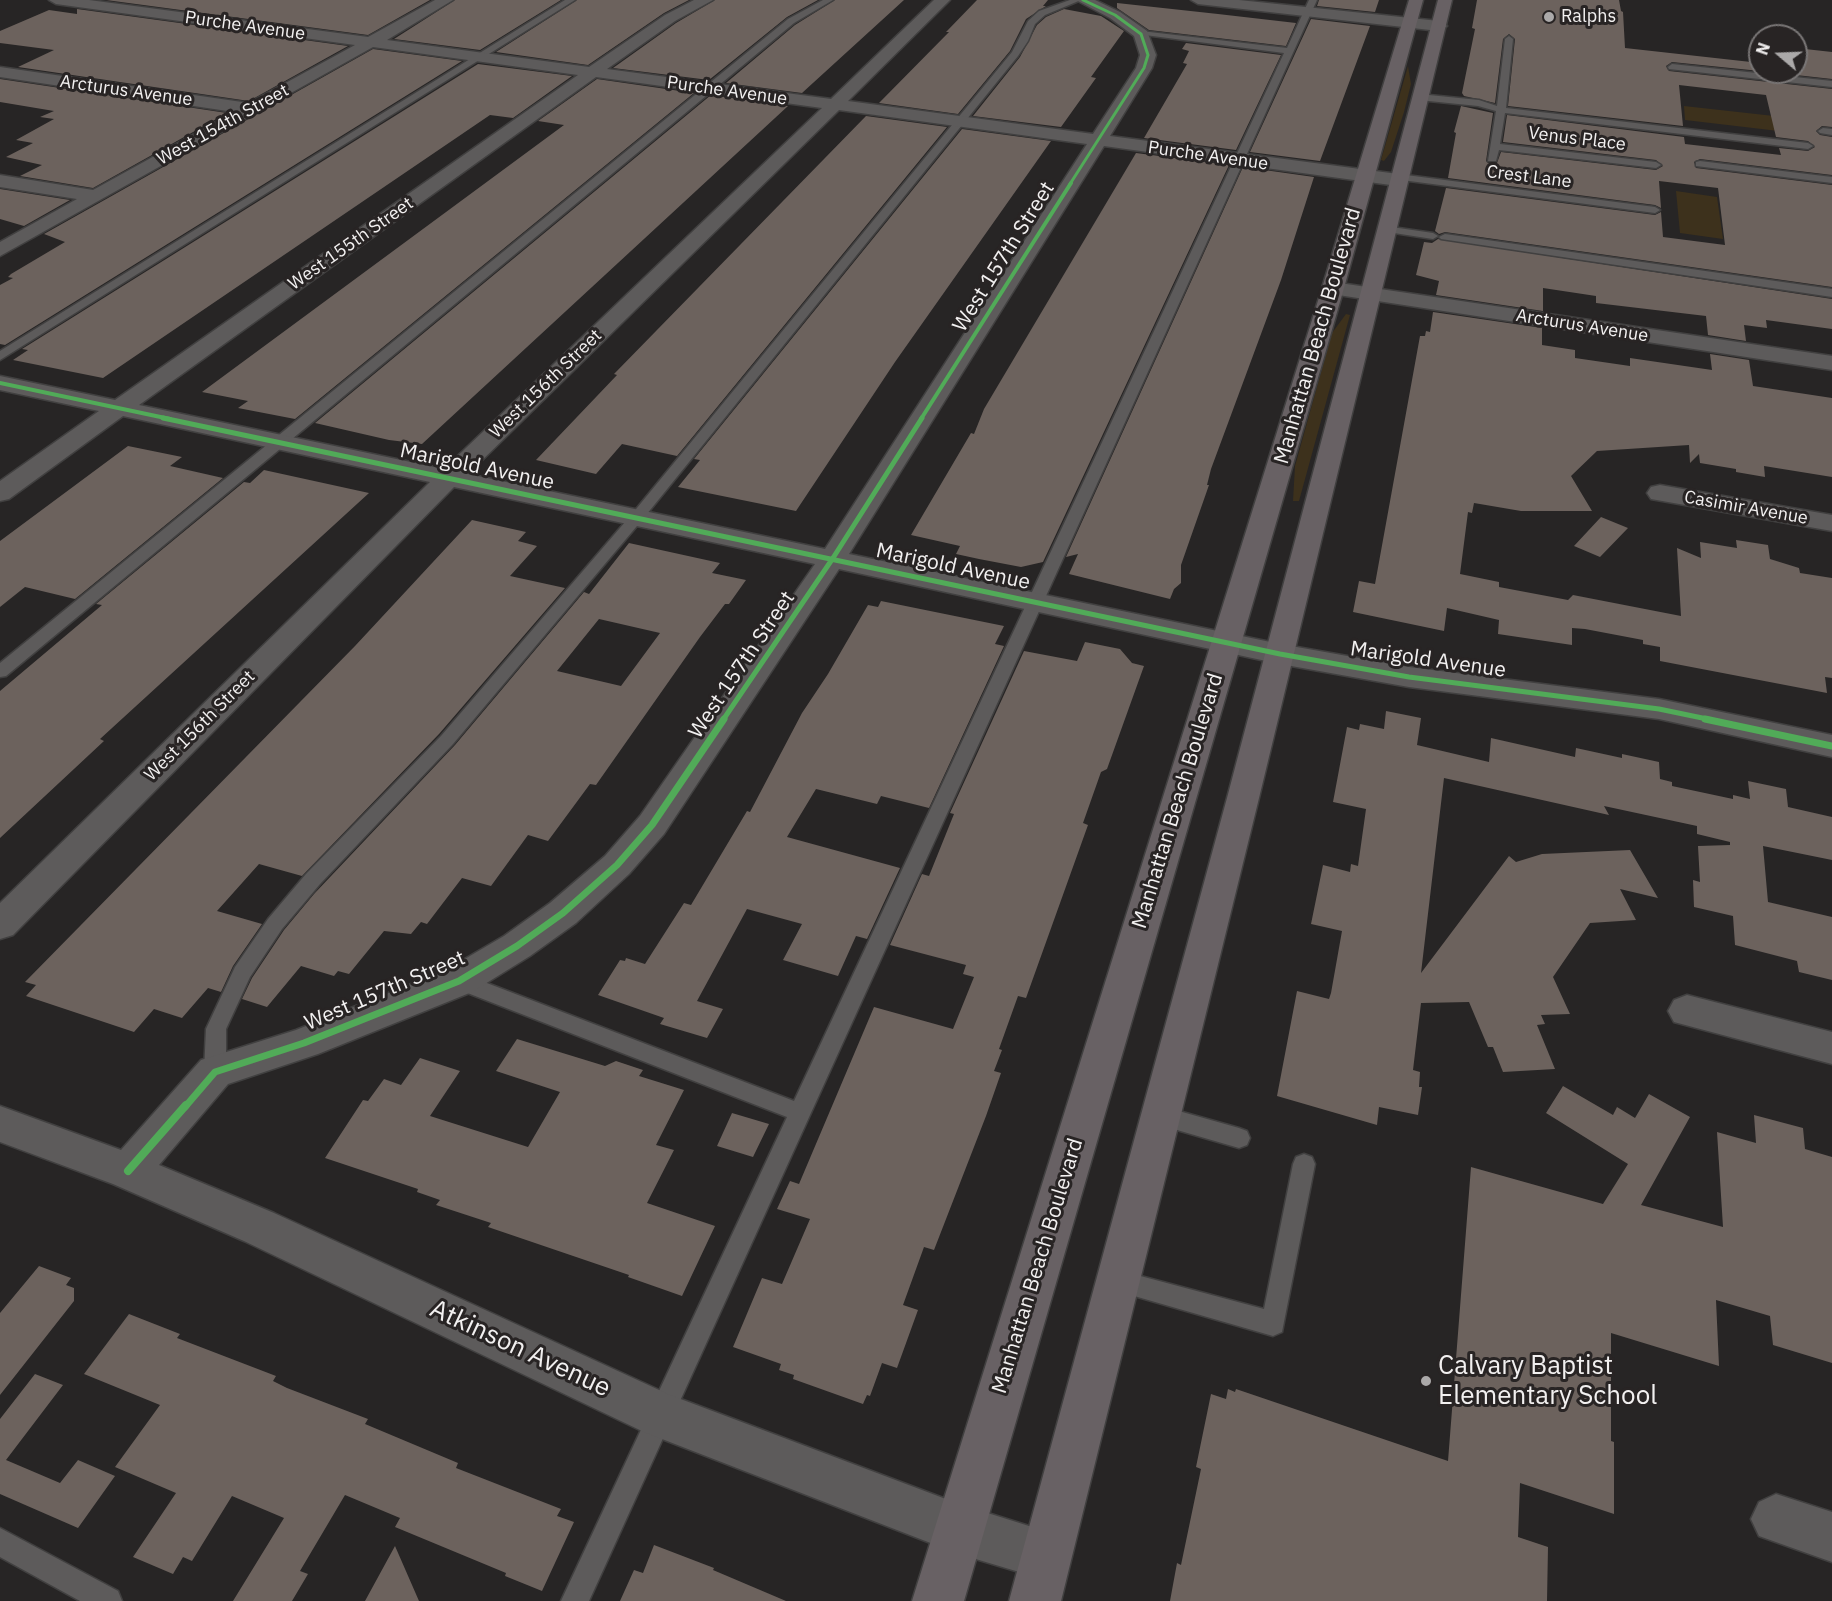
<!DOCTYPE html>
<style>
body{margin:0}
#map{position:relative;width:1832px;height:1601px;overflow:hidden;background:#272525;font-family:"IBM Plex Sans",sans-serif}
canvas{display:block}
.north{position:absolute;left:1748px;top:24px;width:60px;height:60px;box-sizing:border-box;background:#282424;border:2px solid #797676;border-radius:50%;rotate:289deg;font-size:16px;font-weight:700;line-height:24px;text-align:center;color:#f2f0f0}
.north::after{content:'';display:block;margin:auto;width:21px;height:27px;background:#aba9a9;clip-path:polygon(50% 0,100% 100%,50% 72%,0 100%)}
</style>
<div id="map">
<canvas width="1832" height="1601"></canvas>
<div class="north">N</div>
</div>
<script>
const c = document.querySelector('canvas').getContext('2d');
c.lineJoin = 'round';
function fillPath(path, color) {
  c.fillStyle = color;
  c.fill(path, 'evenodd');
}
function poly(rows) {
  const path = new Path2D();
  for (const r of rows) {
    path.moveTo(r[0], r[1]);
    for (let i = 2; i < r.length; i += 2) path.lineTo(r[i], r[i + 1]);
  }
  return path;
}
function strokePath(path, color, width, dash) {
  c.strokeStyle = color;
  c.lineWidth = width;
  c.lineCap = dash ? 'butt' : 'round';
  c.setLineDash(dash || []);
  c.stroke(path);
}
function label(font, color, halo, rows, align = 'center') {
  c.font = font + ' "IBM Plex Sans",sans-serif';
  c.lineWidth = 6;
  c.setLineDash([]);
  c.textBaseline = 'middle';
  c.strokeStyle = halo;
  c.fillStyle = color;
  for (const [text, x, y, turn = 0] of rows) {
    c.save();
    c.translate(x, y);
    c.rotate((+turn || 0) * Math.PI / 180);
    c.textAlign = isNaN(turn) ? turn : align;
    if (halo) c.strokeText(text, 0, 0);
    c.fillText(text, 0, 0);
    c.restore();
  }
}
fillPath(poly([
 [1408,66,1411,84,1404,112,1391,152,1384,161,1381,160],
 [1684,106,1783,117,1787,132,1685,120],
 [1676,191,1717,197,1723,239,1680,233],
 [1346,314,1350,315,1299,501,1293,501,1295,466,1332,333]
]), '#3d311c');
fillPath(poly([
 [106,0,430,0,368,35],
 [455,0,561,0,480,50,394,39],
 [577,0,689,0,664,13,588,65,496,52],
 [715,0,818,0,787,17,709,80,613,68,676,23],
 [835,0,904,0,802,93,726,83,795,25],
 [977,0,1048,0,1043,6,1046,6,1026,19,1010,51,958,114,879,103,949,32,946,32],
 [1319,0,1379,0,1375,12,1317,6],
 [1477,0,1619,0,1621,11,1623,12,1625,48,1760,63,1760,71,1672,62,1666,66,1669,71,1832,89,1832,127,1822,126,1816,131,1820,135,1832,137,1832,175,1700,159,1694,162,1696,168,1832,185,1832,287,1445,232,1439,234,1435,231,1446,188,1655,215,1661,212,1663,237,1725,245,1718,188,1659,181,1661,208,1655,205,1448,178,1456,133,1454,132,1461,106,1493,113,1486,161,1488,163,1497,163,1501,152,1656,170,1663,166,1656,160,1503,142,1507,115,1684,137,1685,144,1781,155,1779,148,1808,151,1815,147,1808,141,1776,137,1766,95,1757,94,1679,85,1683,126,1508,106,1515,39,1509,34,1503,39,1495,103,1464,96,1462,93,1475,29,1472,28],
 [1117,3,1218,14,1296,23,1286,46,1149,30,1117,8],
 [77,9,348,46,249,101,18,67,54,50,0,43,0,31,49,10,77,14],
 [1064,9,1101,16,1124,31,1091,77,1096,78,1061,127,973,116,1020,57,1037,25,1046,17],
 [1311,19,1370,26,1320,161,1250,152],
 [1186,43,1281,55,1236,150,1144,138,1187,64,1183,63,1189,51,1182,49],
 [1796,48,1832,52,1832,79,1769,72,1796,72],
 [373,49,462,61,5,345,0,344,0,285,13,278,8,277,11,274,65,242,44,234],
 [478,64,572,76,513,118,490,115,103,378,13,360,28,350,22,349],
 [0,79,227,113,93,188,20,176,42,165,6,157,33,143,16,140,54,119,40,117,54,111,0,102],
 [597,79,694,93,295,419,238,408,248,401,202,392,564,125,538,121],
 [711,95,788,106,422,444,389,440,315,423],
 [866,116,947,127,677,456,622,444,596,474,536,460,617,375,614,374],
 [962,129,1051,141,895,362,796,511,678,487,700,460,694,459],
 [1136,153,1229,165,1043,562,1021,567,979,559,956,554,960,546,911,535,971,433,974,434,984,409],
 [1243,167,1314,177,1281,280,1211,469,1207,485,1209,485,1181,565,1181,583,1174,589,1170,599,1069,574,1078,554,1066,557],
 [0,189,70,200,24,226,0,219],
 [1438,239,1832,299,1832,329,1766,320,1767,328,1744,325,1746,341,1708,335,1706,316,1596,303,1596,296,1543,288,1543,311,1436,295,1439,281,1416,275,1424,242,1432,243],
 [1433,312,1542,328,1542,345,1575,350,1575,358,1630,366,1630,358,1712,370,1710,354,1749,360,1753,386,1832,398,1832,477,1764,466,1765,477,1736,472,1736,469,1700,463,1699,454,1690,463,1689,445,1597,451,1571,476,1592,511,1521,511,1474,503,1472,513,1468,512,1460,574,1499,582,1499,587,1568,600,1573,595,1681,616,1677,548,1701,558,1700,542,1737,548,1736,540,1768,545,1770,559,1799,568,1800,573,1832,578,1832,678,1825,677,1827,693,1660,661,1660,647,1643,644,1643,640,1585,629,1572,628,1572,645,1498,634,1499,620,1447,608,1444,631,1353,612,1359,581,1375,584,1420,336,1425,336,1426,331,1430,332],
 [128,446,182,457,170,466,223,478,75,599,25,587,0,607,0,541],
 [264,470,369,493,100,739,104,741,0,838,0,691,102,605,96,604,244,482,250,483],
 [1601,517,1628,528,1600,557,1574,546],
 [472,520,526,532,518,541,537,546,510,576,565,588,439,734,302,876,259,864,217,911,262,924,233,966,221,992,208,988,182,1018,154,1009,134,1032,26,996,36,985,25,982,355,646],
 [629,543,720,563,712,573,746,580,729,604,725,604,700,637,596,785,590,784,548,841,528,835,491,886,462,878,427,924,421,922,411,934,384,931,349,974,338,971,334,976,301,966,267,1007,242,999,252,978,284,930,314,894,455,745,584,592,589,594],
 [599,619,660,633,621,686,557,671],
 [881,601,1004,626,995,644,1004,646,929,808,881,796,877,804,816,789,787,837,900,868,867,939,856,936,838,976,783,960,802,924,747,909,697,1001,723,1009,707,1038,660,1024,664,1018,598,995,620,960,625,961,626,958,645,964,684,903,691,905,747,811,750,812,802,713,828,674,868,605,878,607],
 [1085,642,1120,649,1132,663,1144,666,1107,769,1101,772,1083,823,1088,825,1026,998,1018,996,999,1049,1002,1050,994,1071,1001,1073,986,1116,934,1250,924,1247,903,1305,918,1310,897,1368,882,1363,870,1396,867,1395,863,1404,793,1379,794,1375,779,1370,781,1364,733,1347,762,1278,782,1284,810,1219,777,1209,790,1181,799,1184,874,1007,953,1029,974,977,963,974,966,965,890,945,922,874,929,876,954,814,950,813,1024,651,1077,661],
 [1386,711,1421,718,1417,745,1489,762,1491,738,1575,757,1576,748,1622,758,1622,754,1659,762,1660,779,1672,782,1672,786,1733,799,1733,795,1750,799,1748,781,1786,789,1788,807,1832,817,1832,860,1763,846,1768,902,1832,917,1832,980,1799,972,1797,961,1735,945,1733,916,1694,907,1693,880,1700,882,1698,846,1730,845,1730,842,1697,834,1697,826,1604,806,1609,815,1444,778,1421,973,1509,856,1516,862,1542,854,1630,850,1658,898,1620,889,1636,920,1590,923,1553,977,1570,1014,1541,1015,1545,1024,1537,1025,1555,1069,1503,1072,1493,1047,1488,1047,1469,1002,1421,1003,1413,1070,1420,1072,1419,1087,1422,1087,1418,1115,1379,1107,1377,1125,1277,1096,1297,991,1329,999,1331,993,1342,931,1311,924,1323,865,1350,872,1351,864,1358,866,1366,809,1333,802,1347,727,1359,730,1360,724,1384,729],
 [517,1039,605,1066,616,1061,643,1070,639,1076,684,1090,656,1145,674,1150,647,1203,715,1226,682,1296,628,1277,629,1275,488,1227,491,1223,436,1205,440,1200,417,1192,418,1189,325,1158,363,1100,368,1101,384,1079,401,1085,420,1058,460,1071,430,1116,528,1147,560,1092,496,1071],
 [1563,1086,1613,1115,1617,1107,1635,1118,1649,1094,1690,1117,1641,1205,1723,1227,1717,1132,1756,1143,1754,1115,1803,1128,1805,1149,1832,1157,1832,1363,1773,1345,1770,1316,1716,1300,1719,1366,1611,1333,1611,1441,1614,1442,1614,1514,1520,1483,1518,1537,1548,1547,1547,1601,1170,1601,1177,1563,1181,1565,1201,1469,1196,1467,1211,1394,1226,1399,1228,1389,1235,1392,1236,1389,1448,1461,1471,1167,1603,1204,1628,1164,1546,1113],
 [732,1113,769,1124,753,1157,717,1146],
 [39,1266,71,1278,66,1285,74,1288,74,1301,0,1395,0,1313],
 [129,1314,180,1334,177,1338,276,1376,273,1381,287,1388,368,1419,365,1424,458,1463,456,1468,561,1509,557,1516,574,1522,542,1591,505,1576,506,1573,395,1527,400,1518,345,1495,300,1571,308,1574,292,1601,233,1601,284,1518,232,1496,192,1561,183,1557,173,1574,133,1557,176,1493,115,1467,160,1405,84,1374],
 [35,1374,63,1385,6,1460,60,1483,78,1460,115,1476,78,1528,0,1494,0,1419],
 [654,1545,714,1568,713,1570,786,1601,620,1601,634,1570,643,1573],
 [395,1546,419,1601,365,1601]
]), '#6c625d');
const lane = poly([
 [565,0,575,0,0,360,0,351,565,0],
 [823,0,833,0,794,23,6,676,0,677,0,663,788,19,823,0],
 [1070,0,1081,0,1045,15,1035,24,1028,41,1018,56,642,520,453,744,320,884,282,929,250,977,226,1029,226,1072,223,1078,215,1081,207,1078,204,1072,206,1029,235,967,268,919,306,874,441,736,632,514,1012,52,1028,21,1039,11,1070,0],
 [1309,0,1317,0,589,1601,561,1601,787,1117,452,987,449,981,452,975,459,973,466,975,794,1101,1284,53,1137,34,1141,31,1287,48,1309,0],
 [1509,36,1513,39,1506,108,1808,143,1813,146,1808,149,1505,113,1500,144,1656,162,1661,165,1656,168,1499,150,1496,161,1488,161,1496,111,1478,106,1419,100,1414,97,1419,94,1479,100,1497,106,1505,39,1509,36],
 [1672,64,1832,81,1832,87,1669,69,1668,67,1672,64],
 [1823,128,1832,129,1832,135,1820,133,1818,131,1823,128],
 [1700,161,1832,177,1832,183,1696,166,1696,162,1700,161],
 [1398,174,1655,207,1660,210,1655,213,1394,179,1393,177,1398,174],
 [1385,226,1433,233,1438,236,1433,239,1381,231,1380,229,1385,226],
 [1445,234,1832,289,1832,297,1441,239,1439,237,1445,234],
 [1161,1106,1239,1128,1247,1131,1250,1138,1247,1145,1239,1148,1153,1123,1150,1116,1153,1109,1161,1106],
 [1304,1154,1312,1157,1315,1164,1282,1332,1273,1336,1110,1289,1106,1281,1110,1273,1118,1270,1264,1309,1293,1164,1296,1157,1304,1154],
 [0,1528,118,1591,122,1601,80,1601,0,1557,0,1528]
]);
const street = poly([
 [49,0,89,0,368,37,435,0,453,0,387,40,589,67,665,15,694,0,713,0,675,21,607,69,831,99,934,0,950,0,848,101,1093,134,1136,68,1140,55,1134,36,1110,18,1076,0,1095,0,1120,12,1147,31,1156,55,1152,68,1110,136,1398,174,1407,180,1398,186,1104,146,849,554,1280,644,1409,667,1659,699,1832,735,1832,757,1659,719,1409,687,1280,664,839,569,664,834,629,874,576,923,530,956,472,992,318,1054,228,1084,159,1165,274,1213,670,1395,959,1504,1064,1537,1071,1555,1064,1573,1046,1580,959,1554,644,1432,244,1241,113,1184,0,1142,0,1106,121,1150,201,1060,296,1030,446,970,504,936,550,903,605,856,640,816,815,564,454,487,13,935,0,939,0,903,430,482,123,416,9,499,0,501,0,481,99,411,0,390,0,376,115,400,578,75,373,47,0,256,0,242,77,199,0,187,0,175,93,190,234,112,0,77,0,67,249,103,355,45,56,4,49,0],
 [596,77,822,108,444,469,139,405,596,77],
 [839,110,1087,144,825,549,468,474,839,110],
 [1191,0,1239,0,1439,21,1447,26,1439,31,1198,4,1191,0],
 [1333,282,1832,356,1832,370,1325,293,1322,288,1325,283,1333,282],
 [1660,485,1832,515,1832,531,1651,499,1647,493,1651,487,1660,485],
 [1687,995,1832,1032,1832,1064,1674,1022,1668,1011,1674,1000,1687,995],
 [1776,1494,1832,1512,1832,1562,1759,1536,1751,1519,1759,1502,1776,1494]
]);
const primary = poly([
 [1409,0,1423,0,1344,288,964,1601,912,1601,1322,288,1409,0],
 [1438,0,1452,0,1259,798,1061,1601,1009,1601,1227,798,1438,0]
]);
strokePath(lane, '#414040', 3);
strokePath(street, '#414040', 3);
strokePath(primary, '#414040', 3);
fillPath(lane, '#5d5b5b');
fillPath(street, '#5d5b5b');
fillPath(primary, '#686164');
strokePath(poly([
 [1070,184,1144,68,1148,55,1141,34,1115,15,1083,0]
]), '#51ab58', 3);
strokePath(poly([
 [0,383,170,419],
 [921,419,1071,183]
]), '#51ab58', 4);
strokePath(poly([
 [163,418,1280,654,1409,677,1659,709,1712,720],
 [723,720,833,558,922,418]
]), '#51ab58', 5);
strokePath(poly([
 [1705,719,1832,746],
 [185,1107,215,1072,304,1043,459,981,517,946,563,913,617,865,652,825,724,719]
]), '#51ab58', 7);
strokePath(poly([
 [128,1171,186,1105]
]), '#51ab58', 8);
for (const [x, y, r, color] of [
 [1549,17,6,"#aba9a9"],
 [1426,1381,6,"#aba9a9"]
]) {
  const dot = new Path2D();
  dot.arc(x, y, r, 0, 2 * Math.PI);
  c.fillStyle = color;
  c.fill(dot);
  strokePath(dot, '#282424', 2);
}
label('18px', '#f2f0f0', '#282424', [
 ["Ralphs",1561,17]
], 'left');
label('18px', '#f2f0f0', '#282424', [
 ["Purche Avenue",245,26,8],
 ["Arcturus Avenue",126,91,8],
 ["Purche Avenue",727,91,8],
 ["West 154th Street",223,125,-29],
 ["Venus Place",1577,139,7],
 ["Purche Avenue",1208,156,8],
 ["Crest Lane",1529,177,7],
 ["West 155th Street",351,244,-35],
 ["Arcturus Avenue",1582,326,9],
 ["West 156th Street",546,384,-44],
 ["Casimir Avenue",1746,508,10],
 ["West 156th Street",200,726,-45]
]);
label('21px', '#f2f0f0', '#282424', [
 ["West 157th Street",1004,257,-58],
 ["Manhattan Beach Boulevard",1318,336,-74],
 ["Marigold Avenue",477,467,12],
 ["Marigold Avenue",953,567,12],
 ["Marigold Avenue",1428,660,8],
 ["West 157th Street",742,665,-56],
 ["Manhattan Beach Boulevard",1178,801,-73],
 ["West 157th Street",385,991,-23],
 ["Manhattan Beach Boulevard",1038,1266,-73]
]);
label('26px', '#f2f0f0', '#282424', [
 ["Atkinson Avenue",520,1349,25]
]);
label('26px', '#f2f0f0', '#282424', [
 ["Calvary Baptist",1438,1366],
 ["Elementary School",1438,1396]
], 'left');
</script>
